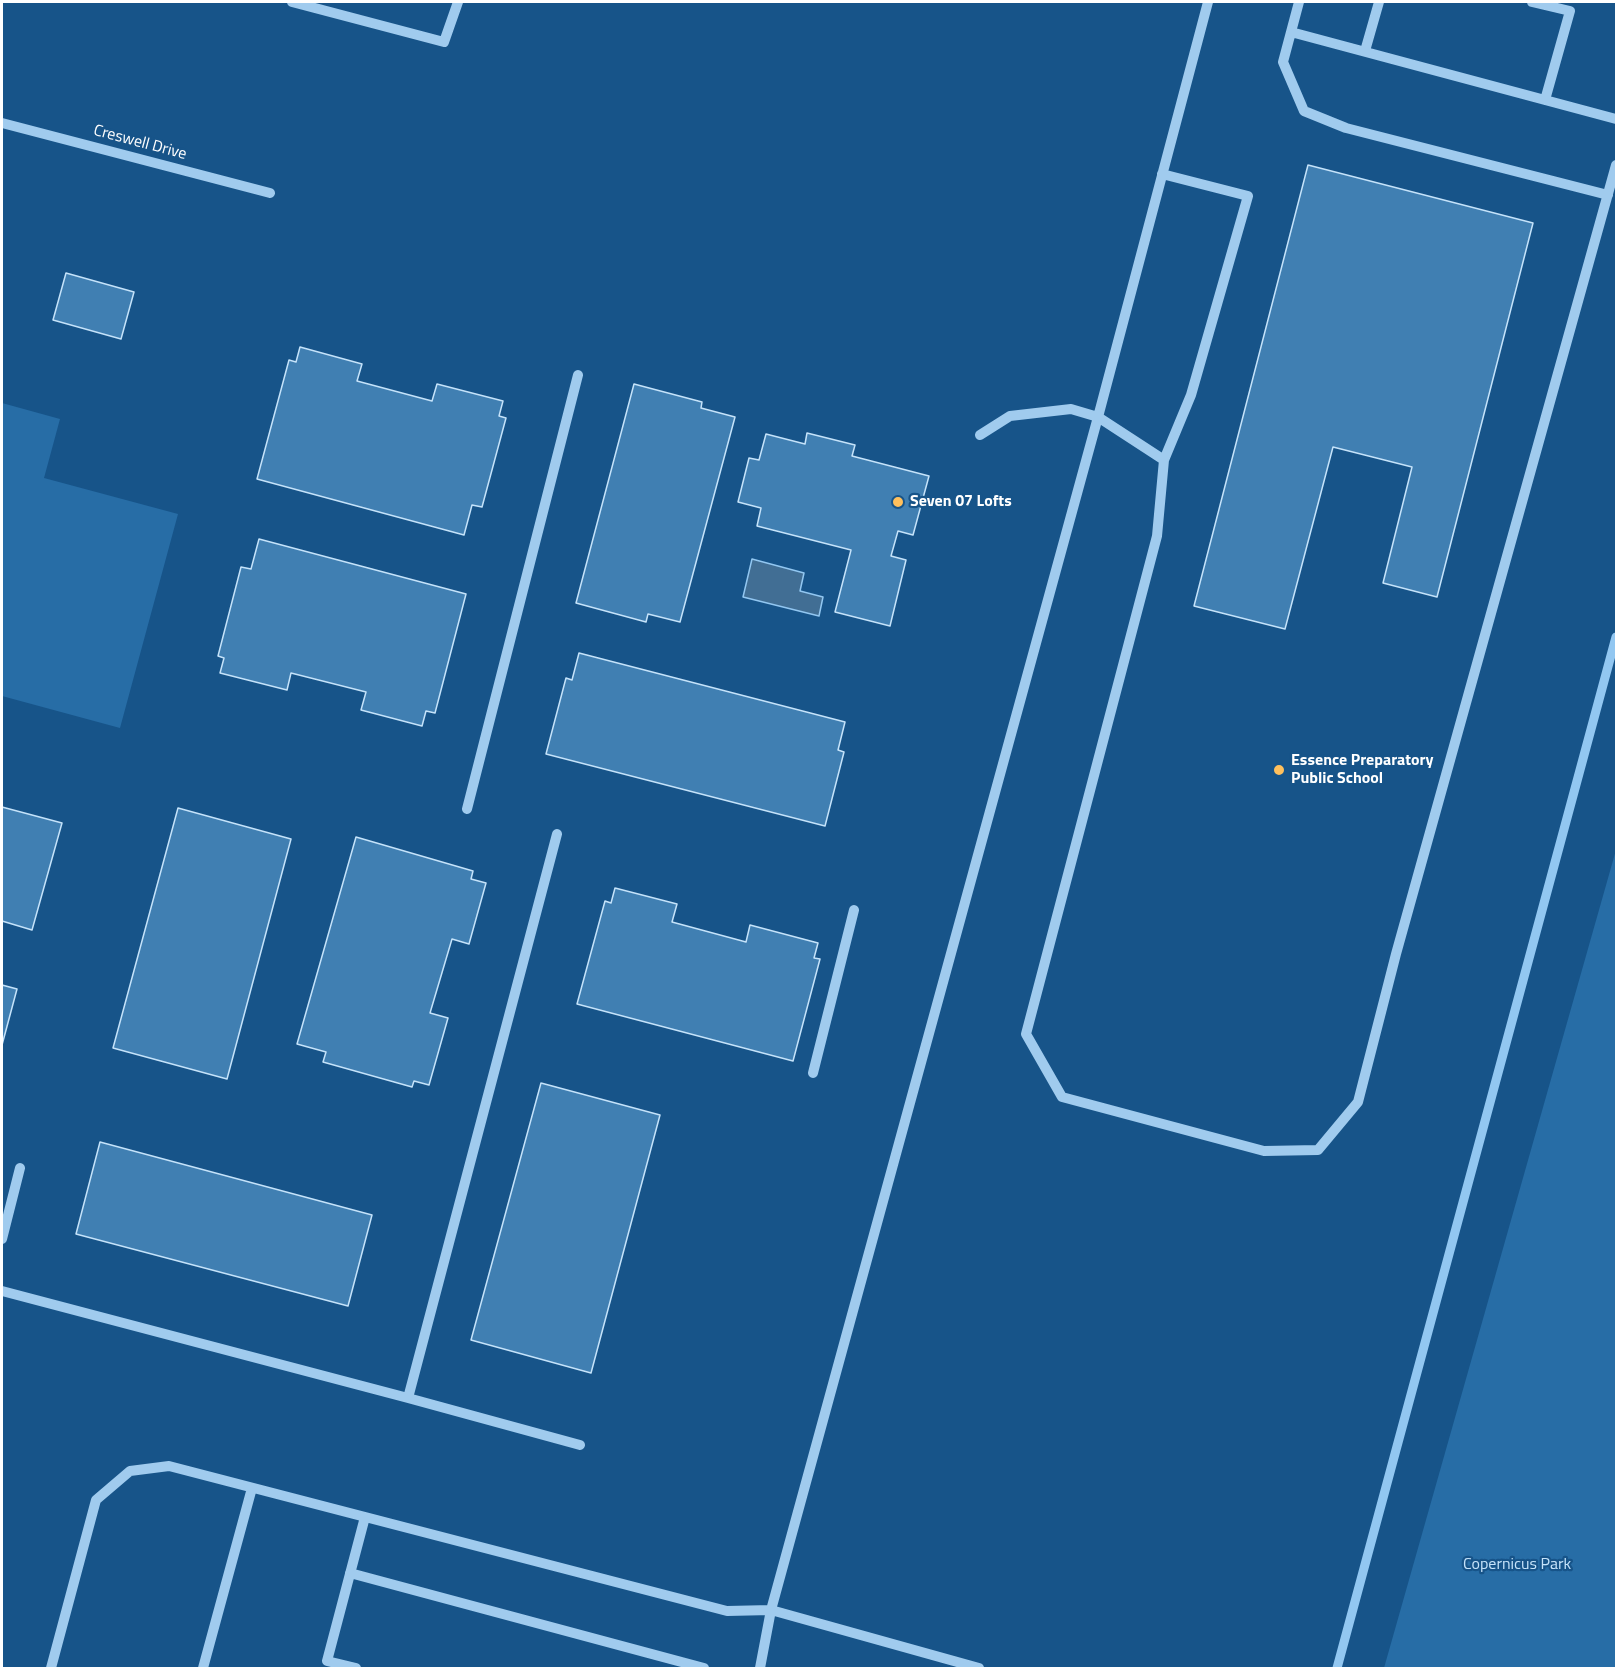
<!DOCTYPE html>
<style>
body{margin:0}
#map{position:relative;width:1618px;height:1670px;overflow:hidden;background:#175489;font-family:"Titillium Web",sans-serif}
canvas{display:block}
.frame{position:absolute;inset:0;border:3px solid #fff;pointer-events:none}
</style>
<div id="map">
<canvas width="1618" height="1670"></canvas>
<div class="frame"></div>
</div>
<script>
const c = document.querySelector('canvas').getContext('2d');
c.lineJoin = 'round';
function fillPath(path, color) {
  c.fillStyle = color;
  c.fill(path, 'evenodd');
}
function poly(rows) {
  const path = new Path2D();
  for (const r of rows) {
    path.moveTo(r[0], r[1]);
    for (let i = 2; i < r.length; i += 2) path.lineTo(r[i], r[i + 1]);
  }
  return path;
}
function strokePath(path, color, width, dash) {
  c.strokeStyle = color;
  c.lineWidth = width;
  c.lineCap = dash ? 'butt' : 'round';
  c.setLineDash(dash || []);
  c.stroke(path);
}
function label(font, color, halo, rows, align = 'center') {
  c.font = font + ' "Titillium Web",sans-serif';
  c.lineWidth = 4.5;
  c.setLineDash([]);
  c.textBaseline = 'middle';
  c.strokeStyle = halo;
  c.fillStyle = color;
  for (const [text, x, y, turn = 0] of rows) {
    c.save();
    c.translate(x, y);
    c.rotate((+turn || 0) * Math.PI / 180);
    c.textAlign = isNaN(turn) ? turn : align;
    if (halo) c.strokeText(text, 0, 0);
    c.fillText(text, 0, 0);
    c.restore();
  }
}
fillPath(poly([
 [2,403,60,419,44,478,178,514,120,728,2,696],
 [1616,850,1616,1668,1384,1668]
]), '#276da6');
const water = poly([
 [752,559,804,573,800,591,823,597,819,616,743,597,752,559]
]);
fillPath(water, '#416e94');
strokePath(water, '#92c7f1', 1.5);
strokePath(poly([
 [1337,1668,1616,637]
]), '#92c7f1', 9);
const building = poly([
 [1308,165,1533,223,1437,597,1383,583,1412,467,1333,447,1285,629,1194,606,1308,165],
 [66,273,134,292,121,339,53,320,66,273],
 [300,347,362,364,357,381,432,401,437,384,503,401,499,416,506,418,482,507,472,505,464,535,257,479,289,360,296,362,300,347],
 [634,384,702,402,701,408,735,417,680,622,648,614,646,622,576,603,634,384],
 [807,433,855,445,852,456,929,476,913,535,898,531,891,556,906,560,890,626,835,612,851,550,757,526,761,508,738,502,749,458,759,460,766,434,805,444,807,433],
 [259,539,466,594,435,713,426,711,422,726,361,710,366,692,291,673,287,690,220,673,224,658,218,656,241,567,251,569,259,539],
 [579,653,845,722,838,750,844,752,825,826,546,754,566,678,572,680,579,653],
 [2,807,62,823,32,930,2,921,2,807],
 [178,808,291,839,227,1079,113,1048,178,808],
 [356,837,473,871,471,879,486,883,469,944,452,939,430,1013,448,1018,429,1085,414,1081,412,1087,323,1062,326,1052,297,1044,356,837],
 [615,888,677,904,672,922,746,942,750,925,818,943,814,958,820,959,793,1061,577,1004,605,901,611,903,615,888],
 [2,985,17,989,2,1045,2,985],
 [541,1083,660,1115,591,1373,471,1340,541,1083],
 [100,1142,372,1215,348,1306,76,1234,100,1142]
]);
fillPath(building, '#407fb2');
strokePath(building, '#c5e3fa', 1.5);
strokePath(poly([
 [292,2,444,42,458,2],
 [1299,2,1283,62,1304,111,1346,128,1608,195],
 [1532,2,1570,11,1545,100],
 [1291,32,1616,119],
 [1365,51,1379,2],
 [2,123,270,193],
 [1162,174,1248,196,1191,395,1164,460,1157,536,1026,1034,1062,1097,1264,1151,1318,1150,1358,1102,1396,954,1616,165],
 [980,435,1010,416,1071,409,1098,417,1208,2],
 [467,809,578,375],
 [813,1073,854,910],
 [2,1239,20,1168],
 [2,1291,408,1398,557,834],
 [408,1398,580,1445],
 [350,1573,704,1668],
 [51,1668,96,1500,130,1471,169,1466,727,1611,771,1610,979,1668],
 [203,1668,252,1488],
 [356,1668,327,1661,365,1517],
 [760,1668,771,1610,1098,417,1164,460]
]), '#a0cbee', 10);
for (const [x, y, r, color] of [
 [898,502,6,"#ffc05d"],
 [1279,770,6,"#ffc05d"]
]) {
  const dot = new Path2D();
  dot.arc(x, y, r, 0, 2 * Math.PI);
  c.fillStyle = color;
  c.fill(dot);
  strokePath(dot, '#175489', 2);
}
label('16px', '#fff', '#175489', [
 ["Creswell Drive",140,143,15]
]);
label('bold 16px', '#fff', '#175489', [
 ["Seven 07 Lofts",910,502],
 ["Essence Preparatory",1291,761],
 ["Public School",1291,779]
], 'left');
label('16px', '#c5e3fa', '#175489', [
 ["Copernicus Park",1517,1565]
]);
</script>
